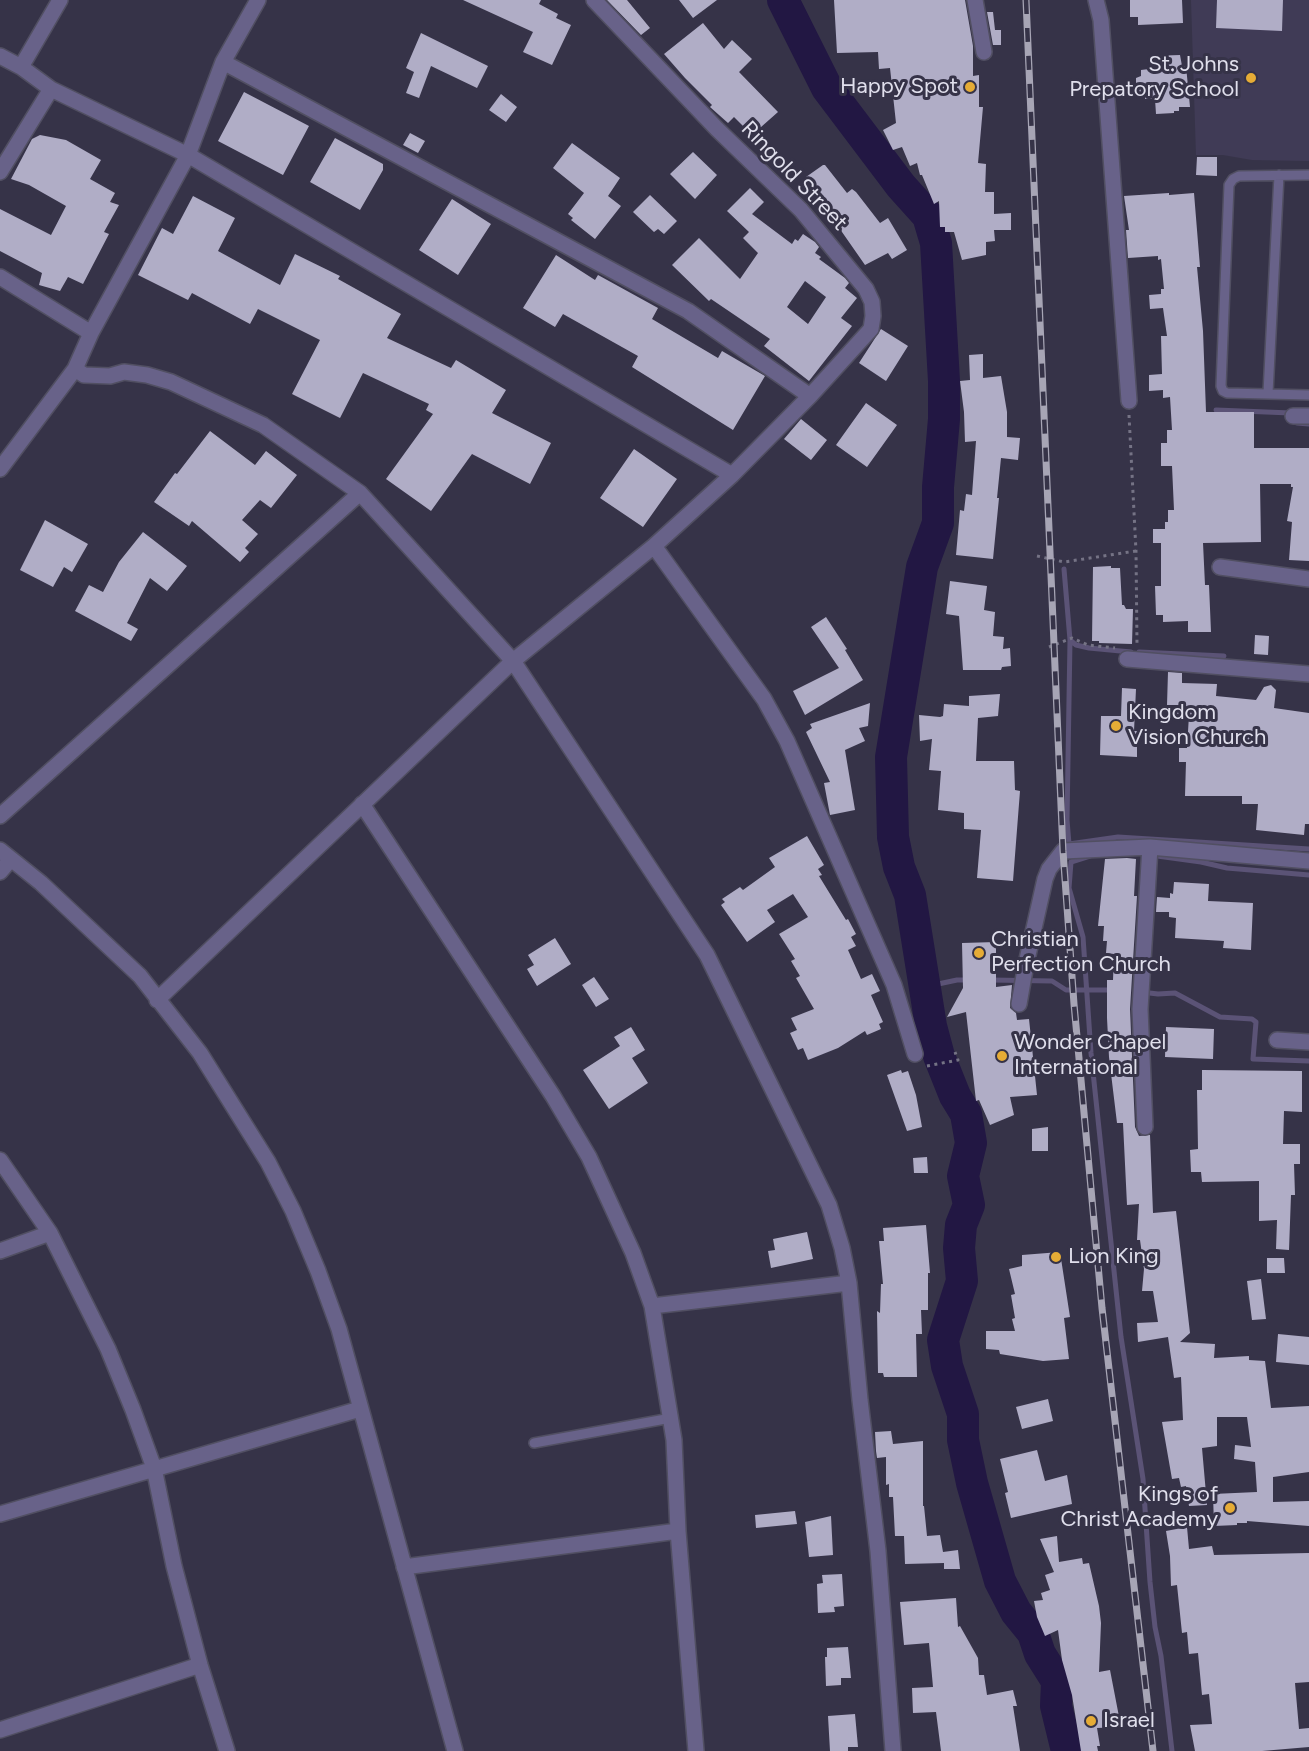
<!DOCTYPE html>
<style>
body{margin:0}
canvas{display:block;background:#363348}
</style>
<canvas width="1309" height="1751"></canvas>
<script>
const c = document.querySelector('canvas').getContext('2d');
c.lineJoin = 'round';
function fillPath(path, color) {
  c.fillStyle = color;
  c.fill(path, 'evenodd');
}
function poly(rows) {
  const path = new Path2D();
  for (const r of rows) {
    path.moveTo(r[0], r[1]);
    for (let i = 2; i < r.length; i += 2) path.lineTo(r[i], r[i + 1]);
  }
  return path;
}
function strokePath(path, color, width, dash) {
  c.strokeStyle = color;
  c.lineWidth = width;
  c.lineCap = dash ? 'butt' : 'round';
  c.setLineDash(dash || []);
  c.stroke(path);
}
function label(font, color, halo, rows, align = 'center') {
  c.font = font + ' Figtree,sans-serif';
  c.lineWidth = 6;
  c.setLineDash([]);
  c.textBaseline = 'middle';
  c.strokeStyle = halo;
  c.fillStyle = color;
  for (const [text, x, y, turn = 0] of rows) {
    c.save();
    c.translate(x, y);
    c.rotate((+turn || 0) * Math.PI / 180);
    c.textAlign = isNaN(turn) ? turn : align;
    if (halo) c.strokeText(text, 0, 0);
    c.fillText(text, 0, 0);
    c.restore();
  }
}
fillPath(poly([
 [1191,0,1309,0,1309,161,1252,160,1223,155,1196,155]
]), '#403b56');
strokePath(poly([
 [1216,410,1291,413],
 [1297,423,1309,424],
 [1064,569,1070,640,1067,820,1069,844,1118,837,1309,849],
 [1070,640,1076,645,1089,648,1131,652],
 [1139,652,1224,656],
 [1150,855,1201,862,1227,868,1309,875],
 [1090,856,1071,862,1069,888,1083,937,1091,1053,1121,1337,1143,1479,1150,1582,1155,1627,1161,1656,1172,1751],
 [991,980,1052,981,1066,990,1114,990],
 [924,987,957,980,970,980],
 [1141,992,1158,994,1175,993,1220,1017,1252,1019,1256,1022,1253,1059,1309,1061]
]), '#5b5376', 5);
strokePath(poly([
 [783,0,827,88,901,186,928,216,936,243,944,381,944,419,938,487,938,523,922,567,891,757,893,837,899,867,910,895,931,1026,939,1056,955,1096,966,1114,971,1143,963,1176,969,1205,961,1225,959,1248,962,1281,943,1340,947,1366,963,1414,963,1440,972,1483,1000,1581,1016,1612,1033,1633,1040,1654,1057,1681,1056,1706,1067,1751]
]), '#221743', 32);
fillPath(poly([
 [463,0,541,0,539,4,558,14,556,18,571,25,552,65,523,52,533,32],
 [607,0,627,0,650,28,641,35],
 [679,0,717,0,693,18],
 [834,0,965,0,973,46,973,76,979,75,979,107,983,107,978,163,986,164,985,192,994,192,994,214,1011,213,1011,230,994,230,995,241,986,242,986,255,962,260,954,232,945,232,945,227,940,227,939,201,934,204,922,175,920,175,917,163,910,166,902,147,893,150,883,130,896,123,890,68,879,69,878,52,837,53],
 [1130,0,1182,0,1183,23,1138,25,1138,17,1130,17],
 [1217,0,1283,0,1282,31,1216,28],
 [987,12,993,12,995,30,1001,30,1001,45,993,45],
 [703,23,724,49,732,40,752,59,739,72,778,112,752,135,734,117,728,123,710,107,712,105,685,78,664,54],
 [421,33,488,66,477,88,431,66,419,98,406,93,414,72,406,68],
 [1180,55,1182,66,1186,66,1190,107,1179,107,1179,111,1174,111,1174,113,1156,114,1155,99,1145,99,1145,94,1136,95,1136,78,1141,76,1141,70,1149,69,1150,56],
 [244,92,309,126,283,175,218,141],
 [501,94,517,107,506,122,489,110],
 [410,133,425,141,418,153,403,145],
 [40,135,66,140,101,160,90,179,115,193,110,202,119,205,104,232,109,234,83,284,68,277,60,291,39,285,42,273,0,251,0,209,51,235,66,206,29,185,11,179,32,139],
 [335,138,383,164,383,170,360,210,310,182],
 [572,143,620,178,608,196,621,206,595,239,571,220,573,218,568,214,584,193,553,168],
 [693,152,717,175,695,199,670,174],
 [1197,157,1217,157,1217,176,1196,175],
 [823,165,825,165,847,193,852,189,856,192,880,223,888,218,907,250,892,259,888,253,865,265,842,232,836,220,835,222,825,207,828,205,806,177],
 [750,188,764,202,752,214,792,244,795,239,798,241,803,234,815,242,819,247,815,253,821,257,819,259,845,278,849,283,845,288,857,298,841,318,852,326,809,381,764,346,770,339,711,299,709,301,672,265,699,238,740,279,758,253,743,238,749,232,727,211],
 [805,281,826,297,808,324,787,307],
 [1169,193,1169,195,1194,193,1200,267,1197,267,1203,331,1206,412,1254,412,1254,448,1309,448,1309,561,1289,560,1292,522,1287,521,1293,487,1291,487,1291,484,1260,484,1261,542,1203,543,1205,585,1209,585,1211,632,1188,632,1188,621,1163,622,1163,615,1156,615,1155,586,1161,586,1161,543,1153,543,1153,529,1165,529,1165,522,1168,522,1168,510,1174,510,1172,466,1161,466,1161,443,1167,443,1167,430,1172,430,1170,397,1163,398,1163,390,1149,391,1149,375,1162,374,1161,336,1167,336,1163,308,1150,309,1149,295,1161,294,1161,289,1164,289,1161,259,1158,260,1158,256,1128,258,1126,230,1129,230,1124,196],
 [650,195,677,221,664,234,658,229,654,232,633,212],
 [193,196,235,218,218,251,280,285,295,254,340,276,338,279,401,314,387,338,451,368,456,360,506,390,492,413,551,443,530,484,472,454,431,511,386,479,433,414,426,410,429,404,363,373,340,418,292,394,320,340,258,309,250,324,192,293,188,300,138,275,162,228,173,234],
 [452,199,491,224,458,275,419,250],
 [556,255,595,280,598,275,658,308,652,319,718,358,722,351,765,376,733,430,632,367,638,356,563,314,555,327,523,308],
 [881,329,908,346,886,381,859,363],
 [983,354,983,378,1001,376,1007,412,1007,437,1020,438,1018,460,1001,458,997,498,999,498,993,559,956,555,960,510,964,511,966,494,972,495,976,441,965,442,964,412,960,381,970,380,969,355],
 [866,403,897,425,867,467,836,445],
 [801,419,827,440,811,460,784,439],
 [210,431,255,465,266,451,297,475,271,508,260,500,242,520,258,534,245,548,249,552,240,562,192,521,189,526,154,502,175,473,177,474],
 [634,449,677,479,643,527,600,498],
 [45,520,88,544,72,572,64,567,53,587,20,570],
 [143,532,187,566,167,591,150,578,127,623,138,629,131,641,75,611,89,585,103,592,119,562],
 [1111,566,1111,568,1120,568,1122,605,1124,605,1126,609,1133,609,1132,644,1099,643,1099,641,1092,641,1093,567],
 [950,581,987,586,984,610,995,612,993,636,1004,637,1003,649,1010,648,1011,666,1002,667,1001,670,963,670,959,616,946,614],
 [826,617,847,649,845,650,863,680,805,715,793,691,839,668,811,627],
 [1255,635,1269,636,1268,655,1254,654],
 [1168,672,1182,673,1182,683,1217,684,1216,696,1256,700,1264,687,1271,685,1276,690,1274,708,1309,713,1309,824,1305,824,1304,835,1256,830,1258,804,1242,804,1242,796,1185,796,1186,762,1179,762,1179,748,1187,748,1189,715,1176,714,1177,705,1167,705],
 [1122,688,1136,689,1134,731,1137,731,1137,757,1100,755,1101,716,1121,716],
 [1000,694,998,716,978,718,976,761,1014,761,1015,790,1020,791,1013,881,977,878,981,830,964,829,964,813,938,810,941,771,929,770,932,739,920,741,919,715,940,717,943,716,944,704,969,706,969,696],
 [870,703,868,726,859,728,865,741,845,750,855,810,830,815,824,783,830,782,806,732,812,728,810,724],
 [807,836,824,865,818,869,822,875,819,876,846,920,848,919,856,934,851,937,856,946,848,950,861,979,872,974,880,991,871,995,883,1022,879,1024,881,1029,867,1035,865,1031,838,1048,808,1060,803,1048,798,1050,790,1033,797,1030,791,1018,814,1009,796,978,800,976,791,961,795,959,779,934,808,917,793,894,767,910,775,922,747,942,721,905,725,902,722,899,740,887,743,890,775,867,769,858],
 [1127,858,1136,859,1134,896,1137,896,1130,1009,1135,1127,1139,1136,1150,1135,1153,1213,1176,1211,1190,1333,1180,1342,1215,1344,1214,1358,1249,1356,1249,1360,1265,1361,1271,1408,1309,1406,1309,1472,1273,1477,1273,1502,1309,1501,1309,1526,1247,1521,1247,1523,1237,1523,1237,1525,1214,1526,1213,1494,1257,1492,1255,1462,1234,1459,1235,1445,1251,1447,1247,1417,1217,1417,1217,1446,1202,1448,1207,1505,1189,1506,1186,1486,1181,1487,1179,1478,1172,1479,1162,1422,1183,1420,1181,1377,1174,1378,1168,1337,1138,1342,1137,1323,1158,1322,1153,1291,1142,1291,1144,1269,1140,1240,1137,1240,1139,1204,1127,1205,1123,1123,1117,1123,1109,1057,1107,1018,1107,980,1113,980,1114,954,1106,953,1107,941,1103,941,1104,926,1098,926,1105,859],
 [1174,882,1209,884,1208,901,1253,903,1251,950,1223,948,1224,941,1175,938,1176,918,1169,917,1169,912,1156,912,1157,897,1170,898,1170,893,1173,894],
 [555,938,571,964,537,986,527,969,534,965,528,955],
 [996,942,996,987,1012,985,1010,1008,1016,1013,1017,1020,1029,1019,1037,1095,1010,1097,1014,1115,990,1125,979,1100,976,1101,966,1012,947,1017,963,988,962,943],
 [594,977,609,999,596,1007,582,985],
 [631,1027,645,1050,632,1058,648,1083,609,1109,583,1070,620,1046,614,1037],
 [1166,1027,1214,1029,1213,1059,1165,1057],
 [901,1070,902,1073,908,1071,916,1095,922,1127,907,1131,887,1075],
 [1202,1070,1302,1071,1302,1112,1284,1111,1283,1144,1300,1144,1300,1164,1294,1164,1295,1195,1291,1195,1289,1250,1276,1249,1277,1220,1259,1221,1259,1181,1202,1182,1201,1172,1191,1172,1190,1150,1198,1149,1197,1090,1202,1090],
 [1048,1127,1048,1151,1032,1151,1032,1129],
 [927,1157,928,1173,914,1173,913,1158],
 [926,1225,930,1273,928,1273,928,1310,921,1310,922,1334,916,1334,917,1377,884,1377,883,1373,878,1373,877,1311,880,1313,881,1284,883,1284,879,1241,884,1241,883,1228],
 [807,1232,813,1259,771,1268,768,1251,775,1250,773,1239],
 [1060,1252,1070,1317,1064,1318,1069,1359,1043,1361,1000,1354,999,1350,986,1349,986,1331,1015,1331,1012,1319,1015,1318,1011,1295,1015,1294,1009,1269,1022,1266,1022,1255],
 [1267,1258,1284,1258,1285,1273,1267,1273],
 [1261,1279,1266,1319,1252,1320,1247,1281],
 [1278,1334,1309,1337,1309,1365,1276,1362],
 [1048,1399,1053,1421,1022,1429,1016,1407],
 [891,1431,893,1444,923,1441,923,1506,924,1506,927,1536,940,1535,943,1552,958,1550,960,1569,944,1569,944,1563,905,1564,904,1536,895,1536,893,1497,889,1497,889,1484,886,1485,886,1457,877,1458,876,1451,875,1432],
 [1037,1450,1045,1481,1067,1475,1072,1504,1011,1518,1005,1493,1008,1492,1000,1459],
 [795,1511,797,1524,756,1528,755,1515],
 [831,1516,833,1555,809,1557,805,1522],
 [1187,1527,1189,1549,1212,1546,1214,1555,1309,1553,1309,1682,1295,1683,1299,1729,1309,1728,1309,1747,1262,1751,1195,1751,1190,1725,1212,1724,1209,1694,1202,1695,1198,1653,1189,1654,1187,1632,1182,1633,1177,1585,1171,1586,1170,1556,1166,1531],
 [1057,1536,1059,1562,1082,1558,1083,1564,1089,1563,1099,1606,1101,1623,1099,1672,1110,1670,1121,1727,1097,1728,1100,1746,1097,1746,1098,1751,1081,1751,1072,1695,1062,1660,1058,1630,1045,1636,1037,1617,1034,1601,1043,1600,1041,1593,1050,1590,1045,1575,1054,1572,1040,1539],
 [842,1574,844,1606,834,1607,835,1612,818,1613,817,1584,823,1583,822,1575],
 [956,1598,958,1627,960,1626,978,1658,979,1675,984,1675,987,1695,1013,1690,1017,1706,1013,1706,1020,1751,941,1751,936,1712,913,1713,912,1688,933,1687,929,1643,904,1645,900,1602],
 [848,1647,851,1678,841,1678,841,1685,826,1686,825,1657,827,1657,827,1648],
 [855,1714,858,1747,848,1747,848,1751,830,1751,828,1716]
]), '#b0adc6');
const lane = poly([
 [1309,175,1239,176,1233,179,1229,185,1221,386,1223,391,1227,393,1309,395],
 [1268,393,1279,175],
 [534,1443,671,1418]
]);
const street = poly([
 [975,0,984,52],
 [1096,0,1101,20,1129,401],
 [0,56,21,67,51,89,188,155,732,475],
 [223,62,688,311,810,396],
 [21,67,60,0],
 [0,172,51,89],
 [0,277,91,333,75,369,84,375,110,376,124,372,147,375,171,382,263,425,360,493,513,661,707,955,829,1205,842,1248,849,1283,860,1400,878,1551,893,1751],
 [91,333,188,155,223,62,258,0],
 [1293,416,1309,416],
 [0,469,75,369],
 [654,546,764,699,787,741,894,985,915,1054],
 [1220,567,1309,579],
 [1127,659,1309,674],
 [362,804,553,1096,589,1157,633,1253,652,1306,674,1440,678,1531,696,1751],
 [0,816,360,493],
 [0,850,41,883,140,976,200,1053,268,1162,293,1211,318,1271,339,1329,455,1751],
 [0,872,11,859],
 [157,1000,513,661,654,546,732,475,810,396,871,329,873,316,872,302,866,289,801,210,717,129,594,0],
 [1019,1004,1026,964,1045,879,1049,869,1063,851,1150,847,1309,861],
 [1277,1040,1309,1042],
 [1145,1127,1140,1009,1150,847],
 [0,1160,50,1233,108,1349,133,1410,154,1468,174,1566,200,1665,227,1751],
 [0,1251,50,1233],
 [652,1306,849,1283],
 [0,1514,360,1409],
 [404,1567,678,1531],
 [0,1730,200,1665]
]);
strokePath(lane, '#514f62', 12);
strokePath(street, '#514f62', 18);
strokePath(poly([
 [1129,415,1136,551,1137,645],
 [1037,556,1064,562,1136,551],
 [1049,647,1072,638,1088,645,1115,648],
 [927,1066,958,1060,955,1052]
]), '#757385', 3, [3, 4.5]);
strokePath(lane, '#686289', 9);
strokePath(street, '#686289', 15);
const rail = poly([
 [1026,0,1063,851,1074,1004,1102,1308,1153,1751]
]);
strokePath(rail, '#a7a5b5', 7);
strokePath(rail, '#363348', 4.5, [14]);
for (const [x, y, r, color] of [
 [1251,78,6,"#e6ac36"],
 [970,87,6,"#e6ac36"],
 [1116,726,6,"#e6ac36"],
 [979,953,6,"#e6ac36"],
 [1002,1056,6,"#e6ac36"],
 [1056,1257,6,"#e6ac36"],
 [1230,1508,6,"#e6ac36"],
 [1091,1721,6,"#e6ac36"]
]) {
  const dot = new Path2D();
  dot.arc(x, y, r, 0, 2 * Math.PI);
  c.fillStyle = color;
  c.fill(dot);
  strokePath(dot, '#363348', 2);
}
label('22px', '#e0dfec', '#363348', [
 ["St. Johns",1239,65,"right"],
 ["Prepatory School",1239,90,"right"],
 ["Happy Spot",958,87,"right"],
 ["Kingdom",1128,713],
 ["Vision Church",1128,738],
 ["Christian",991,940],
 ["Perfection Church",991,965],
 ["Wonder Chapel",1014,1043],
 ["International",1014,1068],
 ["Lion King",1068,1257],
 ["Kings of",1218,1495,"right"],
 ["Christ Academy",1218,1520,"right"],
 ["Israel",1103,1721]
], 'left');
label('22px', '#e0dfec', '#363348', [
 ["Ringold Street",794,176,46]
]);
</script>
